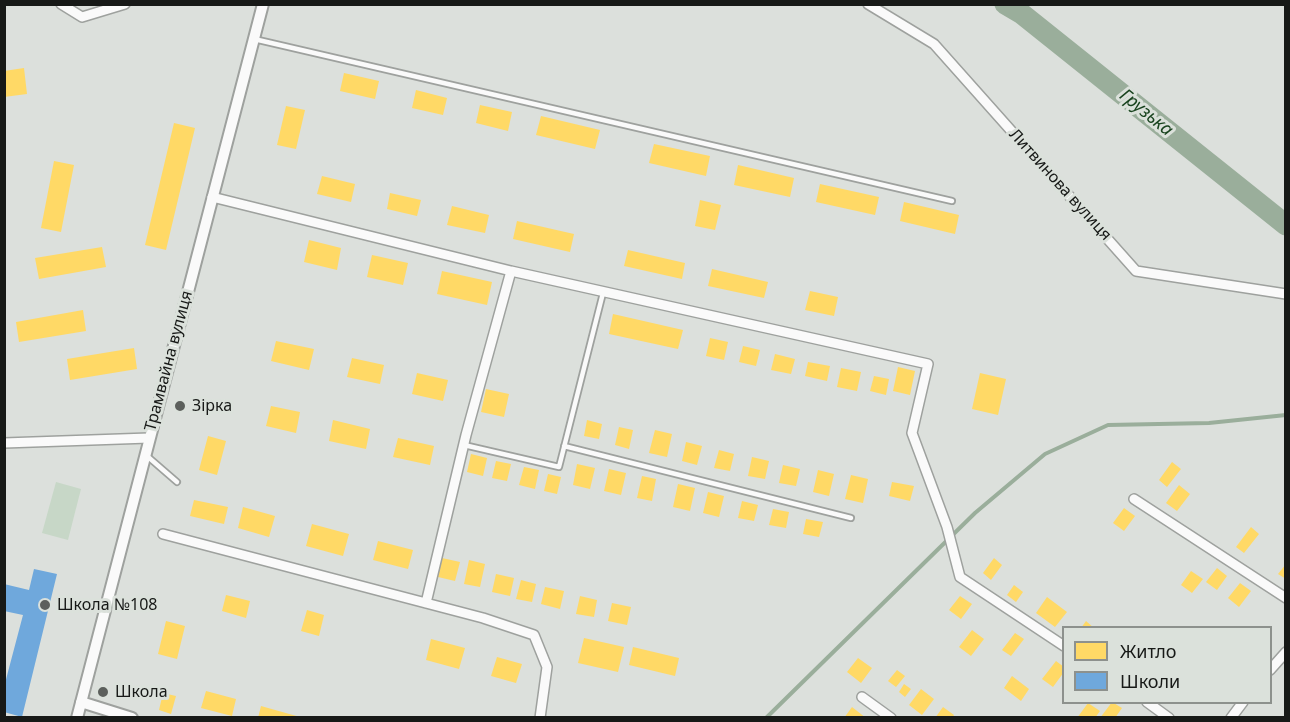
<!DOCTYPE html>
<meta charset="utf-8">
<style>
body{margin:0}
#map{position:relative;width:1290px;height:722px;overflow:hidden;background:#dce0dc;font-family:"Noto Sans",sans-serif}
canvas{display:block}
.frame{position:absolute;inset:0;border:6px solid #171917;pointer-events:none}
.legend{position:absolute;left:1062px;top:626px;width:210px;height:78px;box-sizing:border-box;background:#dbe1db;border:2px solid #8d918d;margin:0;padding:8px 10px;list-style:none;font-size:18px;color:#171917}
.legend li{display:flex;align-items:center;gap:12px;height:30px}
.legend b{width:30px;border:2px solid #8d918d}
</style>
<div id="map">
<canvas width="1290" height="722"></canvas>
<div class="frame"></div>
<ul class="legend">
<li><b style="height:16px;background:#ffd966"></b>Житло</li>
<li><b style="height:16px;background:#6fa8dc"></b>Школи</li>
</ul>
</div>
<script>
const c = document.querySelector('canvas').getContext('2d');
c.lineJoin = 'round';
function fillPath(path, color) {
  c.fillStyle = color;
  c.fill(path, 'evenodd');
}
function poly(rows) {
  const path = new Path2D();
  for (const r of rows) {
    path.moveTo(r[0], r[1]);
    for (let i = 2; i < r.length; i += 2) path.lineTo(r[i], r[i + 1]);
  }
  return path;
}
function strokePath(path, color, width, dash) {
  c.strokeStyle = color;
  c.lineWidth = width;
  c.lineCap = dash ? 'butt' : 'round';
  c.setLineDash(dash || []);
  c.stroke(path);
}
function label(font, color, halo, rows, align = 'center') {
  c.font = font + ' "Noto Sans",sans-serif';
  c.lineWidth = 6;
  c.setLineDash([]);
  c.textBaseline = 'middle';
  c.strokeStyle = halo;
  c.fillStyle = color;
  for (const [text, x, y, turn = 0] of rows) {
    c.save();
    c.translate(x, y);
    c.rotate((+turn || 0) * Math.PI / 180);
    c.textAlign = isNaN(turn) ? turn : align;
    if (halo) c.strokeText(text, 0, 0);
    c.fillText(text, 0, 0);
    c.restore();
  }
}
fillPath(poly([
 [56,482,81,489,68,540,42,533]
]), '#c7d7c7');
fillPath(poly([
 [24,68,27,94,4,97,4,71],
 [344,73,379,81,375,99,340,91],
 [416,90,447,98,443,115,412,108],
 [480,105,512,112,508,131,476,123],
 [286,106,305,110,296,149,277,145],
 [541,116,600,130,595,149,536,135],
 [174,123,195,128,166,250,145,245],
 [654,144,710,156,706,176,649,163],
 [54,161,74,165,61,232,41,228],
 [738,165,794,178,790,197,734,185],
 [322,176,355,184,351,202,317,194],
 [820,184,879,197,875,215,816,202],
 [390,193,421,200,417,216,387,209],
 [700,200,721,205,715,230,695,226],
 [904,202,959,215,955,234,900,221],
 [452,206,489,215,485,233,447,225],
 [517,221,574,234,570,252,513,239],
 [309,240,341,248,337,270,304,262],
 [102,247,106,267,39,279,35,258],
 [628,250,685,263,682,279,624,266],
 [372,255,408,263,403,285,367,277],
 [712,269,768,282,764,298,708,286],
 [442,271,492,282,487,305,437,294],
 [810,291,838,297,834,316,805,310],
 [83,310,86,331,19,342,16,322],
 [613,314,683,330,678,349,609,334],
 [710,338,728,342,724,360,706,356],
 [276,341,314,349,309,370,271,361],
 [743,346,760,350,756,366,739,362],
 [134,348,137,369,70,380,67,359],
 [775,354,795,359,791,374,771,370],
 [352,358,384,365,380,384,347,377],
 [808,362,830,366,827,381,805,376],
 [898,367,915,371,910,395,893,391],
 [841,368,861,372,857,391,837,387],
 [417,373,448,380,443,401,412,394],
 [980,373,1006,379,998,415,972,409],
 [874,376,889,379,886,395,870,391],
 [486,389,509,394,504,417,481,412],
 [271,406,300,412,296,433,266,426],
 [333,420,370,429,366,449,329,441],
 [587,420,602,424,599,439,584,436],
 [619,427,633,430,629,449,615,445],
 [655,430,672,434,667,457,649,453],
 [208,436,226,441,217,475,199,470],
 [398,438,434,446,430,465,393,457],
 [686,442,702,446,697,465,682,461],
 [719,450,734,454,730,471,714,468],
 [471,454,487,458,483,476,467,472],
 [752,457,769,461,765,479,748,476],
 [496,461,511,464,507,481,492,478],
 [1172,462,1181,469,1167,487,1159,480],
 [577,464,595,468,590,489,573,485],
 [783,465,800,469,796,486,779,483],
 [524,467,539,470,535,489,519,485],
 [609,469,626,473,621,495,604,491],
 [818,470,834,474,829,496,813,492],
 [548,474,561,477,557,494,544,491],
 [851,475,868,479,863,503,845,499],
 [642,476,656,479,652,501,637,498],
 [892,482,914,486,910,501,889,496],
 [678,484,695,488,690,511,673,507],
 [1179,485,1190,494,1177,511,1166,503],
 [708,492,724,496,719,517,703,513],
 [194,500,228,507,224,524,190,516],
 [742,501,758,505,754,521,738,518],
 [243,507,275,516,269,537,238,528],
 [1124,508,1135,516,1124,531,1113,523],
 [773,509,789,512,786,528,769,525],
 [806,519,823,522,819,537,803,534],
 [312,524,349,534,343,556,306,546],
 [1251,527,1259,534,1244,553,1236,547],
 [378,541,413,550,408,569,373,560],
 [442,558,460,562,455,581,438,577],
 [994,558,1002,565,991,580,983,573],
 [469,560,485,564,480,587,464,584],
 [1286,564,1286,579,1278,574],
 [1217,568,1227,576,1217,590,1206,582],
 [1191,571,1203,579,1192,593,1181,585],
 [496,574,514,578,510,596,492,592],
 [521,580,536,584,532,602,516,599],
 [1240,583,1251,591,1239,607,1228,598],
 [1014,585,1023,592,1016,602,1007,595],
 [545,587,564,591,560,609,541,604],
 [226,595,250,601,246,618,222,611],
 [580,596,597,600,594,617,576,614],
 [960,596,972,604,961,619,949,610],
 [1047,597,1067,612,1055,627,1036,613],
 [612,603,631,607,627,625,608,621],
 [307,610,324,615,319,636,301,631],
 [166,621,185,626,177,659,158,654],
 [1086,621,1094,628,1081,628],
 [972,630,984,639,971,656,959,647],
 [1015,633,1024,639,1011,656,1002,650],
 [584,638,624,647,618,672,578,663],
 [431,639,465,648,459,669,426,660],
 [633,647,679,658,675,676,629,665],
 [497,657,522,664,516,683,491,676],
 [858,658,872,668,861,683,847,672],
 [1056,661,1064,667,1064,672,1053,687,1042,679],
 [897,670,905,676,896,687,888,681],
 [1012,676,1029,689,1021,701,1004,688],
 [904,684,911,689,905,697,899,692],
 [921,689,934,699,922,715,909,705],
 [206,691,236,699,232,716,201,708],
 [163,693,176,696,171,714,159,710],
 [1112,702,1122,708,1115,718,1100,718],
 [1088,703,1100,711,1095,718,1077,718],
 [261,706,300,717,300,718,258,718],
 [852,707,866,718,844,718],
 [943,707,954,715,952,718,935,718]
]), '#ffd966');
fillPath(poly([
 [34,569,57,574,22,717,4,712,4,687,23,615,4,611,4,584,29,590]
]), '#6fa8dc');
strokePath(poly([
 [766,718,975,513,1045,454,1108,425,1209,423,1286,415]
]), '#9aae9b', 4);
strokePath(poly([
 [1005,4,1022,14,1286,225]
]), '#9aae9b', 21);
const service = poly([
 [254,39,952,201],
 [464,445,559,467,603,293],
 [564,446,851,518],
 [147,456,177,482]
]);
const minor = poly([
 [61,4,82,17,125,4],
 [868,4,934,44,1136,271,1286,294],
 [212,197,511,271,928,364,912,433,947,527,960,577,1064,646],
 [4,443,149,438],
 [1134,499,1286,598],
 [163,534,483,618,534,635,547,667,540,718],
 [426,603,466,435,511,271],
 [1270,670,1286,652],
 [862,697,891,718],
 [1147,702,1169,718],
 [1231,718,1243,702]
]);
const tertiary = poly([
 [81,702,132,718],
 [77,718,263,4]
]);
strokePath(service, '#9ea19e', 8);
strokePath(minor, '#9ea19e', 12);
strokePath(tertiary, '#9ea19e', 14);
strokePath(service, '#fafafa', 4.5);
strokePath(minor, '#fafafa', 9);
strokePath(tertiary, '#fafafa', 10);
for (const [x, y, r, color] of [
 [180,406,6,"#5c5f5c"],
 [45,605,6,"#5c5f5c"],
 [103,692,6,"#5c5f5c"]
]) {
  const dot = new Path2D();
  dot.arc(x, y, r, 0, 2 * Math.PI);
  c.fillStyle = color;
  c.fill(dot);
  strokePath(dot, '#dbe1db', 2);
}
label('16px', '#171917', '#dbe1db', [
 ["Литвинова вулиця",1060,185,48],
 ["Трамвайна вулиця",169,361,-75]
]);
label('16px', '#171917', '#dbe1db', [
 ["Зірка",192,406],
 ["Школа №108",57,605],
 ["Школа",115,692]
], 'left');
label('italic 18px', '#18431e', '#dbe1db', [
 ["Грузька",1146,113,39]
]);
</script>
